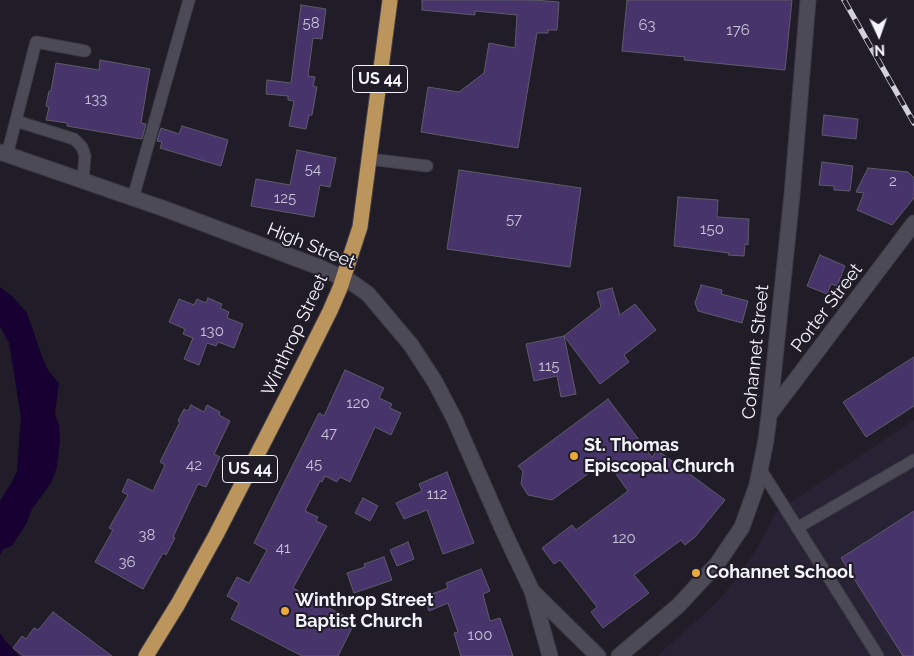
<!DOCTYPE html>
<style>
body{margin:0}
#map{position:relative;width:914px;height:656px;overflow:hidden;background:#201d28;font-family:Raleway,sans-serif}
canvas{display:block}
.north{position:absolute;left:854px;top:10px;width:50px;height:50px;-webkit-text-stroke:4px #201d28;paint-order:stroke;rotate:177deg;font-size:14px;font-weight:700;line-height:20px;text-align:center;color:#f5f4fc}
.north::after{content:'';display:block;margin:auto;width:18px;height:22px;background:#f5f4fc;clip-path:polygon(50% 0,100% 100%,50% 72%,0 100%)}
</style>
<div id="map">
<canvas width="914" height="656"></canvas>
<div class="north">N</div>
</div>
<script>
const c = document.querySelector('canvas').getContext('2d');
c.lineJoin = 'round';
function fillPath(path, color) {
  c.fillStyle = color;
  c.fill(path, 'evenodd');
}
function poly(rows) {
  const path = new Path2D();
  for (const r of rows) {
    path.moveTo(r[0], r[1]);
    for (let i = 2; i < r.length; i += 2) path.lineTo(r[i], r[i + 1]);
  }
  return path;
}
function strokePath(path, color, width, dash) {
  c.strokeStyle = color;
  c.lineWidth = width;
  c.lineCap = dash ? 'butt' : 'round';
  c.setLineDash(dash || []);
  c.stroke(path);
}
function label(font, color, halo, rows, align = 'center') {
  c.font = font + ' Raleway,sans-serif';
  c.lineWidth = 4;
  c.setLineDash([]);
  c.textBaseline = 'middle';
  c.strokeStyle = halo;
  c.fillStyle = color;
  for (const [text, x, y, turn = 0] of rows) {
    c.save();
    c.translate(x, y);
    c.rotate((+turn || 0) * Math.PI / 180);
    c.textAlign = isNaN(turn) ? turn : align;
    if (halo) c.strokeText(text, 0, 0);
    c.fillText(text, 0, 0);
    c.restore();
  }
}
fillPath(poly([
 [914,420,914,656,657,656,714,605,729,588,755,552,776,512]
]), '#282334');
fillPath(poly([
 [0,287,12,296,27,313,43,359,48,370,59,383,55,414,59,425,60,440,57,467,51,483,32,509,26,524,12,546,3,549,0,555,0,501,13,480,17,471,21,417,9,343,0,326],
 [0,633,4,639,19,656,0,656]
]), '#170133');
const building = poly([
 [422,0,533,0,559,2,557,30,548,30,548,33,537,33,518,148,421,132,428,87,459,92,484,73,489,43,515,48,517,15,475,11,475,15,422,10,422,0],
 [627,0,792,0,785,70,684,60,685,57,622,51,627,0],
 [301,5,326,9,322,39,313,38,308,76,315,77,313,86,317,87,312,115,309,115,306,129,289,126,294,101,288,100,288,96,266,94,267,80,291,83,301,5],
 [100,60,150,69,141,123,146,124,142,139,67,126,67,123,46,120,49,107,46,106,49,91,51,91,56,63,99,70,100,60],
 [824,115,858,119,856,139,822,135,824,115],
 [182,126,228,140,221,166,160,148,162,142,157,141,161,128,179,134,182,126],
 [297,150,336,158,330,187,320,185,314,217,251,206,256,179,290,185,297,150],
 [822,162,853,166,850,191,834,190,834,186,819,185,822,162],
 [868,168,908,172,914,178,914,198,892,225,857,210,864,193,856,192,868,168],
 [459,170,581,188,570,267,447,249,459,170],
 [678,197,718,200,717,217,749,219,748,245,745,244,744,256,728,255,729,253,674,246,678,197],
 [820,255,845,266,837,286,831,284,827,294,807,286,820,255],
 [701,285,722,290,721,294,748,301,742,323,698,311,695,303,701,285],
 [612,288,620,315,635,304,656,330,624,355,629,362,600,384,564,336,601,307,597,292,612,288],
 [208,298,222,304,220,308,229,312,227,318,243,324,234,348,218,342,216,346,207,343,199,365,184,359,193,338,183,334,185,329,169,322,179,299,194,305,197,299,206,303,208,298],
 [564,336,576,394,561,397,557,376,534,381,526,344,564,336],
 [914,357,914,406,866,437,843,402,914,357],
 [345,370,384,388,379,398,392,404,390,408,401,413,391,435,375,427,350,482,340,477,337,482,325,476,322,482,320,481,305,511,318,517,316,521,327,526,293,588,355,622,338,656,302,656,231,619,239,603,227,596,237,577,249,583,267,550,254,543,319,413,324,416,345,370],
 [608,399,652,457,657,450,725,500,695,537,685,545,681,540,634,575,649,593,603,628,591,612,597,607,560,560,554,564,542,548,572,525,576,530,628,491,611,467,605,472,600,465,552,500,528,495,521,484,523,471,518,466,608,399],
 [191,405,204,412,207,405,220,412,219,415,230,421,214,454,220,457,206,487,198,484,173,537,175,538,166,555,163,553,143,589,95,562,113,530,109,528,128,495,122,492,128,479,153,491,165,465,160,462,180,422,178,421,184,409,188,411,191,405],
 [447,472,474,543,443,554,427,510,404,519,396,503,422,491,419,484,447,472],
 [363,498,378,506,370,521,355,513,363,498],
 [914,511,914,656,903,656,841,558,914,511],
 [408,542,414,559,397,566,390,550,408,542],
 [384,557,392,580,354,593,347,573,365,567,364,564,384,557],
 [481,569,490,591,483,594,490,621,500,618,513,656,461,656,454,633,458,632,448,603,429,611,424,597,448,588,446,583,481,569],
 [53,612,112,656,23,656,13,648,22,636,26,639,34,628,38,630,53,612]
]);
fillPath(building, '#46346b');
strokePath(building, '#5f5b69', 1);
const service = poly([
 [16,121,74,139,82,147,85,156,83,180],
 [7,155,36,42,85,51],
 [369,159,427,166],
 [133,198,189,0],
 [761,470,878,656],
 [797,528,914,460]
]);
const minor = poly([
 [769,415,914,223],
 [619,656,678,606,717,564,742,527,757,485,766,440,769,416,792,195,808,0]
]);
const tertiary = poly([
 [0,152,165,209,319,267,351,282,368,294,411,345,435,382,454,418,504,532,532,591,550,656],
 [533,592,598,656]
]);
const trunk = poly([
 [146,656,178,604,216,535,299,373,330,311,340,288,360,227,390,0]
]);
strokePath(service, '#3e3b45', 13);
strokePath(minor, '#3e3b45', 17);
strokePath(tertiary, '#3e3b45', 17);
strokePath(trunk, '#3e3b45', 17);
strokePath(service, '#4d4a57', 11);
strokePath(minor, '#4d4a57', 15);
strokePath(tertiary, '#4d4a57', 15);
strokePath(trunk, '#bc955c', 15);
const rail = poly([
 [844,0,914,123]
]);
strokePath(rail, '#d3d1da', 5.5);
strokePath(rail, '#201d28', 4, [11]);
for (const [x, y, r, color] of [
 [574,456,5,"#eaaa39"],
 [696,573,5,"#eaaa39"],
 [285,611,5,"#eaaa39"]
]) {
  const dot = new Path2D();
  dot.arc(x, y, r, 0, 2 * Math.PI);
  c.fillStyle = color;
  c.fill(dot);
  strokePath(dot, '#201d28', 2);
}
label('15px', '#c9c4d8', null, [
 ["58",311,23],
 ["63",647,25],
 ["176",738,30],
 ["133",96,99],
 ["54",313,169],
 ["2",893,181],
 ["125",285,198],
 ["57",514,219],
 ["150",712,229],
 ["130",212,331],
 ["115",549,366],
 ["120",358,403],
 ["47",329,433],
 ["45",314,464],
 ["42",194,465],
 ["112",437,494],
 ["38",147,535],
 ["120",624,538],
 ["41",283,548],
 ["36",127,562],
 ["100",480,635]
]);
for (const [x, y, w] of [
 [380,79,55],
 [250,469,55]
]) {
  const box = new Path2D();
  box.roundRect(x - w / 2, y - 13.5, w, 27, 4);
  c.fillStyle = '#201d28';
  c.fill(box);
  strokePath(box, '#f5f4fc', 1);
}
label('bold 16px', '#f5f4fc', null, [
 ["US 44",380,79],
 ["US 44",250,469]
]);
label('18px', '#f5f4fc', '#201d28', [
 ["High Street",311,246,22],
 ["Porter Street",827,308,-53],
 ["Winthrop Street",295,335,-65],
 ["Cohannet Street",756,352,-84]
]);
label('bold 18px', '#f5f4fc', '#201d28', [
 ["St. Thomas",584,446],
 ["Episcopal Church",584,467],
 ["Cohannet School",706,573],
 ["Winthrop Street",295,601],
 ["Baptist Church",295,622]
], 'left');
</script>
